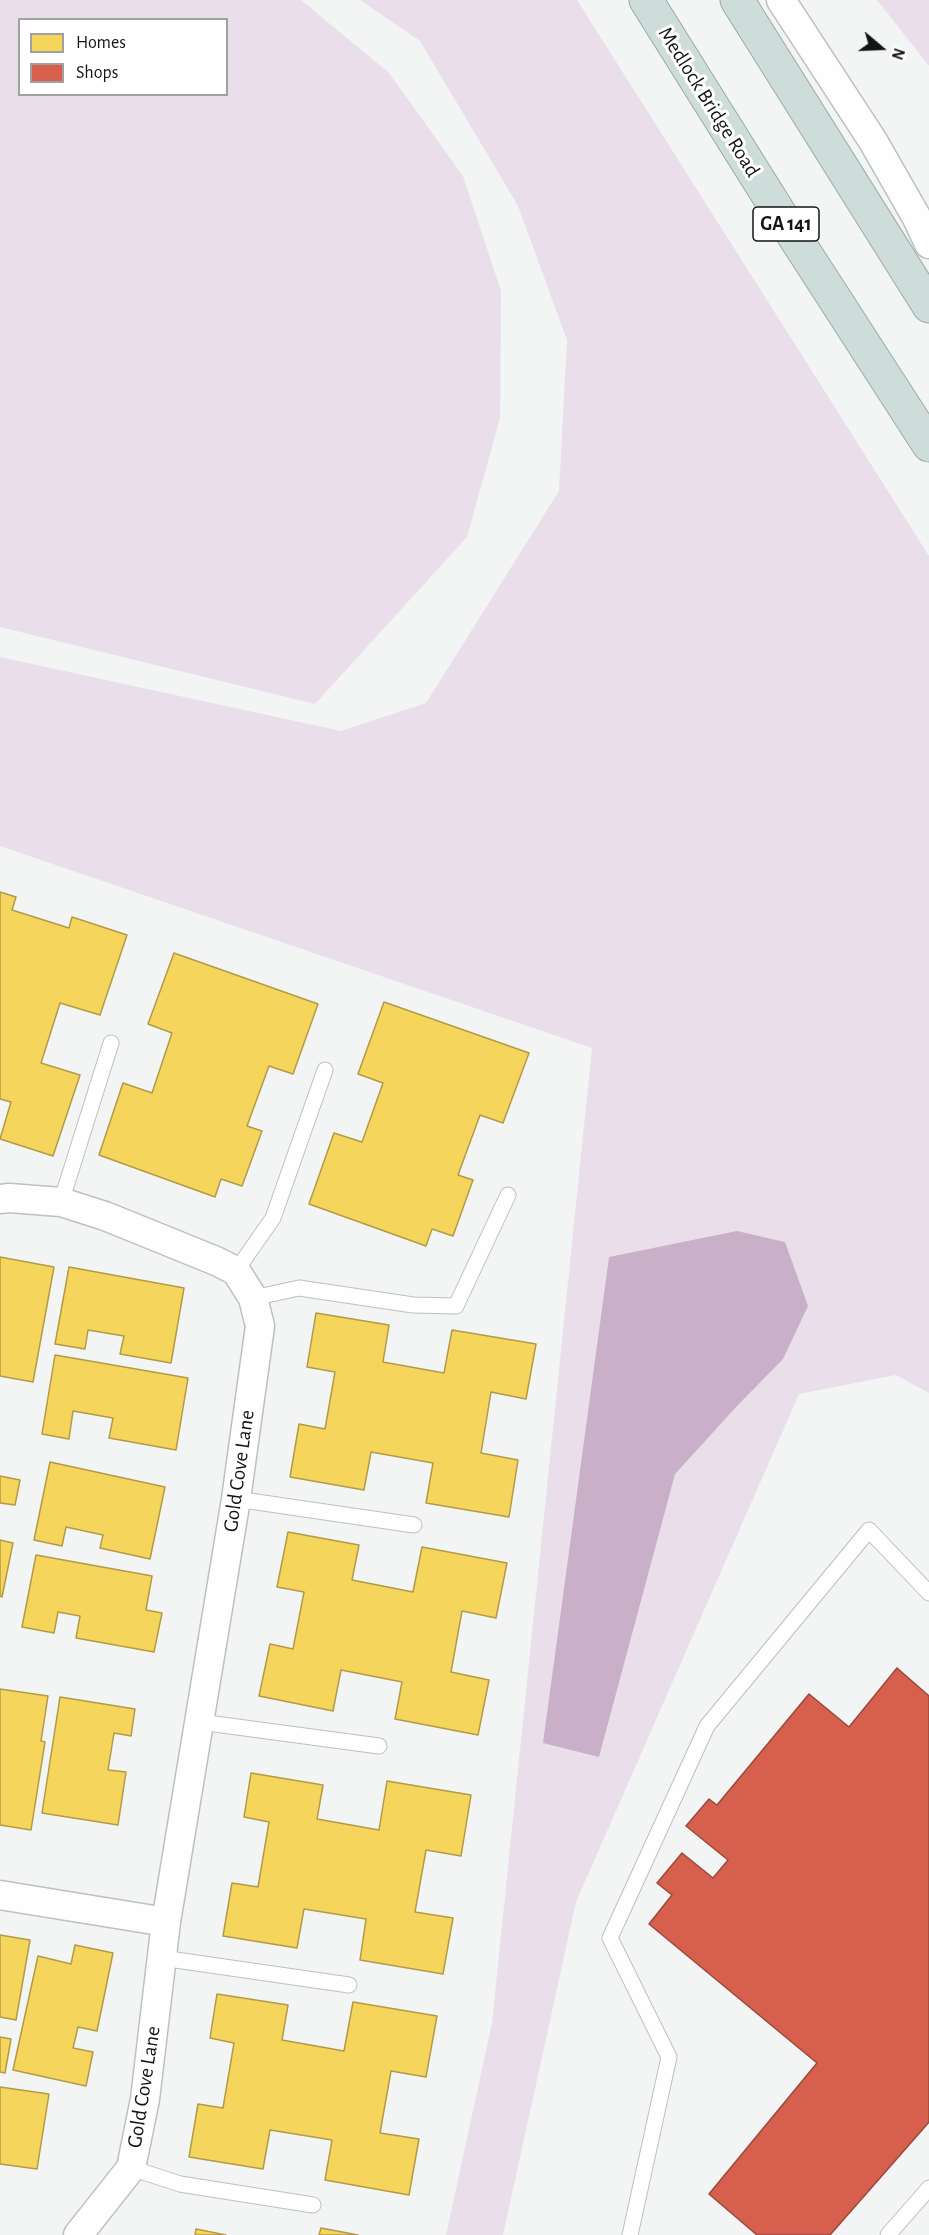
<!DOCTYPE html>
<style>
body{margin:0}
#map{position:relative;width:929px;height:2235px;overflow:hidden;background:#f2f5f4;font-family:"Alegreya Sans",sans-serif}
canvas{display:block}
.legend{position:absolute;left:18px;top:18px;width:210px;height:78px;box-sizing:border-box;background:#fff;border:2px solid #a1a1a1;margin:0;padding:8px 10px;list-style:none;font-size:18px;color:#131414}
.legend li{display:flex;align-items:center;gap:12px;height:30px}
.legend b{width:30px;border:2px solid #a1a1a1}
.north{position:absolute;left:851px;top:18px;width:60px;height:60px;-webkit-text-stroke:4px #fff;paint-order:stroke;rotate:109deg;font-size:16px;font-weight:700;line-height:24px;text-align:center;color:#131414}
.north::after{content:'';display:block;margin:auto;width:21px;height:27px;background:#131414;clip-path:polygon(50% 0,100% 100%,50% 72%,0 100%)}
</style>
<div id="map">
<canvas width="929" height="2235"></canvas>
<ul class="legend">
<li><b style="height:16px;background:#f6d55c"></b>Homes</li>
<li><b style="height:16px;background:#d6604d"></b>Shops</li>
</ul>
<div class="north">N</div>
</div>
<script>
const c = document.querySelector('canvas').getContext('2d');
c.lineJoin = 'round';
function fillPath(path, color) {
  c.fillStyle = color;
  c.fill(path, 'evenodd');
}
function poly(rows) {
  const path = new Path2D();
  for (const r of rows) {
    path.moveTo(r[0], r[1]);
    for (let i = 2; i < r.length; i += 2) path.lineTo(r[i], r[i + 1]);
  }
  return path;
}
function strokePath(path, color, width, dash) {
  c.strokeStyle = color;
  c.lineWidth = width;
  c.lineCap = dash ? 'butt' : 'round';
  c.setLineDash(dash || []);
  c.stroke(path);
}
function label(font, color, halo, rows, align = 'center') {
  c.font = font + ' "Alegreya Sans",sans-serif';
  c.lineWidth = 6;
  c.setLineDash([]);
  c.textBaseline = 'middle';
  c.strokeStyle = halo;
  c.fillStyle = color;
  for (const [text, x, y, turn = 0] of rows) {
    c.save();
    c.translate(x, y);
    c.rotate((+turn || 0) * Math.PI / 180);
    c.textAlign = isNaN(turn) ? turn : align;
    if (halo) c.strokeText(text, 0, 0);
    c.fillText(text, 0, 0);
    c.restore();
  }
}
fillPath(poly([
 [0,0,301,0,389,73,463,176,501,291,500,418,467,537,315,704,0,627],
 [20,20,226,20,226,94,20,94],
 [360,0,577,0,929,556,929,1393,896,1375,799,1394,576,1902,503,2235,446,2235,492,2023,592,1048,0,846,0,657,341,731,426,703,559,491,567,340,518,206,420,41],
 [877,0,929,0,929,66]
]), '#ebdeeb');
fillPath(poly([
 [737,1231,785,1242,808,1306,783,1359,737,1406,675,1474,599,1757,543,1743,609,1257]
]), '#c9b0c8');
const homes = poly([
 [0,892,16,897,12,910,69,928,72,917,127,935,100,1015,60,1003,41,1063,80,1075,53,1156,0,1139,11,1102,0,1099,0,892],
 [174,953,318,1004,293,1074,269,1066,247,1126,262,1131,242,1186,221,1179,215,1197,99,1155,123,1083,152,1093,172,1033,148,1024,174,953],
 [384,1002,529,1053,503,1123,480,1115,458,1175,473,1180,453,1236,432,1229,426,1246,309,1204,334,1133,362,1142,383,1083,358,1074,384,1002],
 [0,1257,54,1267,33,1382,0,1376,0,1257],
 [69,1267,184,1288,171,1363,120,1354,124,1336,88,1330,85,1349,55,1344,69,1267],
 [316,1313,389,1325,383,1362,444,1373,452,1330,536,1344,526,1399,491,1392,481,1453,518,1460,509,1517,426,1503,433,1463,371,1452,364,1490,290,1477,299,1424,325,1429,335,1372,307,1367,316,1313],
 [55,1355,188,1378,176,1450,109,1438,113,1418,73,1411,69,1439,42,1434,55,1355],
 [50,1462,165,1487,150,1559,100,1548,103,1535,66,1527,62,1546,34,1540,50,1462],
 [0,1476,20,1480,15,1505,0,1503,0,1476],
 [288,1532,359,1545,352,1580,413,1592,422,1547,507,1563,496,1618,462,1611,451,1672,489,1680,478,1735,395,1719,402,1682,341,1670,333,1711,259,1696,270,1644,293,1649,304,1592,277,1587,288,1532],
 [0,1540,13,1543,2,1597,0,1596,0,1540],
 [36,1555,152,1576,146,1610,162,1613,154,1652,76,1638,80,1616,58,1612,54,1633,22,1627,36,1555],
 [0,1689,48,1696,41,1741,45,1742,31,1830,0,1825,0,1689],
 [60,1697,135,1709,131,1736,114,1733,108,1770,126,1772,118,1825,42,1813,60,1697],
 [251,1773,323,1785,317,1819,379,1830,387,1781,471,1795,461,1856,426,1850,415,1912,453,1918,443,1974,360,1960,366,1919,304,1909,297,1948,223,1936,232,1883,258,1887,269,1822,244,1817,251,1773],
 [0,1935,30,1940,16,2020,0,2017,0,1935],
 [75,1945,113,1953,97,2031,78,2027,73,2048,93,2052,86,2086,13,2070,38,1956,71,1964,75,1945],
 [217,1994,288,2005,282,2040,344,2051,353,2002,437,2016,426,2077,391,2071,380,2133,419,2139,409,2195,325,2180,332,2140,270,2130,263,2169,189,2157,198,2104,223,2108,234,2043,210,2038,217,1994],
 [0,2037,11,2039,5,2073,0,2072,0,2037],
 [0,2087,49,2094,37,2169,0,2164,0,2087],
 [321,2228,358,2235,319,2235,321,2228],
 [196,2229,226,2235,195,2235,196,2229]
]);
fillPath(homes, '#f6d55c');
strokePath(homes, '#b29b46', 1.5);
const shops = poly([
 [897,1668,929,1696,929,2122,830,2235,757,2235,709,2194,817,2063,649,1924,672,1895,657,1883,682,1853,713,1878,728,1860,686,1826,709,1799,717,1805,809,1694,849,1727,897,1668]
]);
fillPath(shops, '#d6604d');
strokePath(shops, '#9c493c', 1.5);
const lane = poly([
 [61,1202,111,1043],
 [236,1271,273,1218,325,1070],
 [253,1298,299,1288,413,1305,456,1306,508,1195],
 [236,1499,414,1525],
 [200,1722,379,1746],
 [162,1958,349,1985],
 [131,2168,180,2184,313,2205],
 [630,2235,669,2057,610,1938,707,1726,869,1530,929,1593],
 [888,2235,929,2188]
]);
const street = poly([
 [781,0,873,141,917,218,929,244],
 [0,1199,9,1198,61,1202,105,1216,216,1261,236,1271,253,1298,260,1326,236,1499,166,1922,145,2099,131,2168,78,2235],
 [0,1895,166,1922]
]);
const highway = poly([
 [646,0,778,211,929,445],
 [737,0,929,306]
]);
strokePath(lane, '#bec0bf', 17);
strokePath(street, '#bec0bf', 31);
strokePath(highway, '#9baba7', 35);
strokePath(lane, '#fdfefd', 15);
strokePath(street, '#fdfefd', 28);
strokePath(highway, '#cedcda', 33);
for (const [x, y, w] of [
 [786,224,66]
]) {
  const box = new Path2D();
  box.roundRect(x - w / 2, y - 17, w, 34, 4.5);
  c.fillStyle = '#fff';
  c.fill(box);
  strokePath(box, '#131414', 1.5);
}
label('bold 20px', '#131414', null, [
 ["GA 141",786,224]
]);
label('21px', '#131414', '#fff', [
 ["Medlock Bridge Road",709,102,58],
 ["Gold Cove Lane",239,1471,-82],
 ["Gold Cove Lane",144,2087,-81]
]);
</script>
